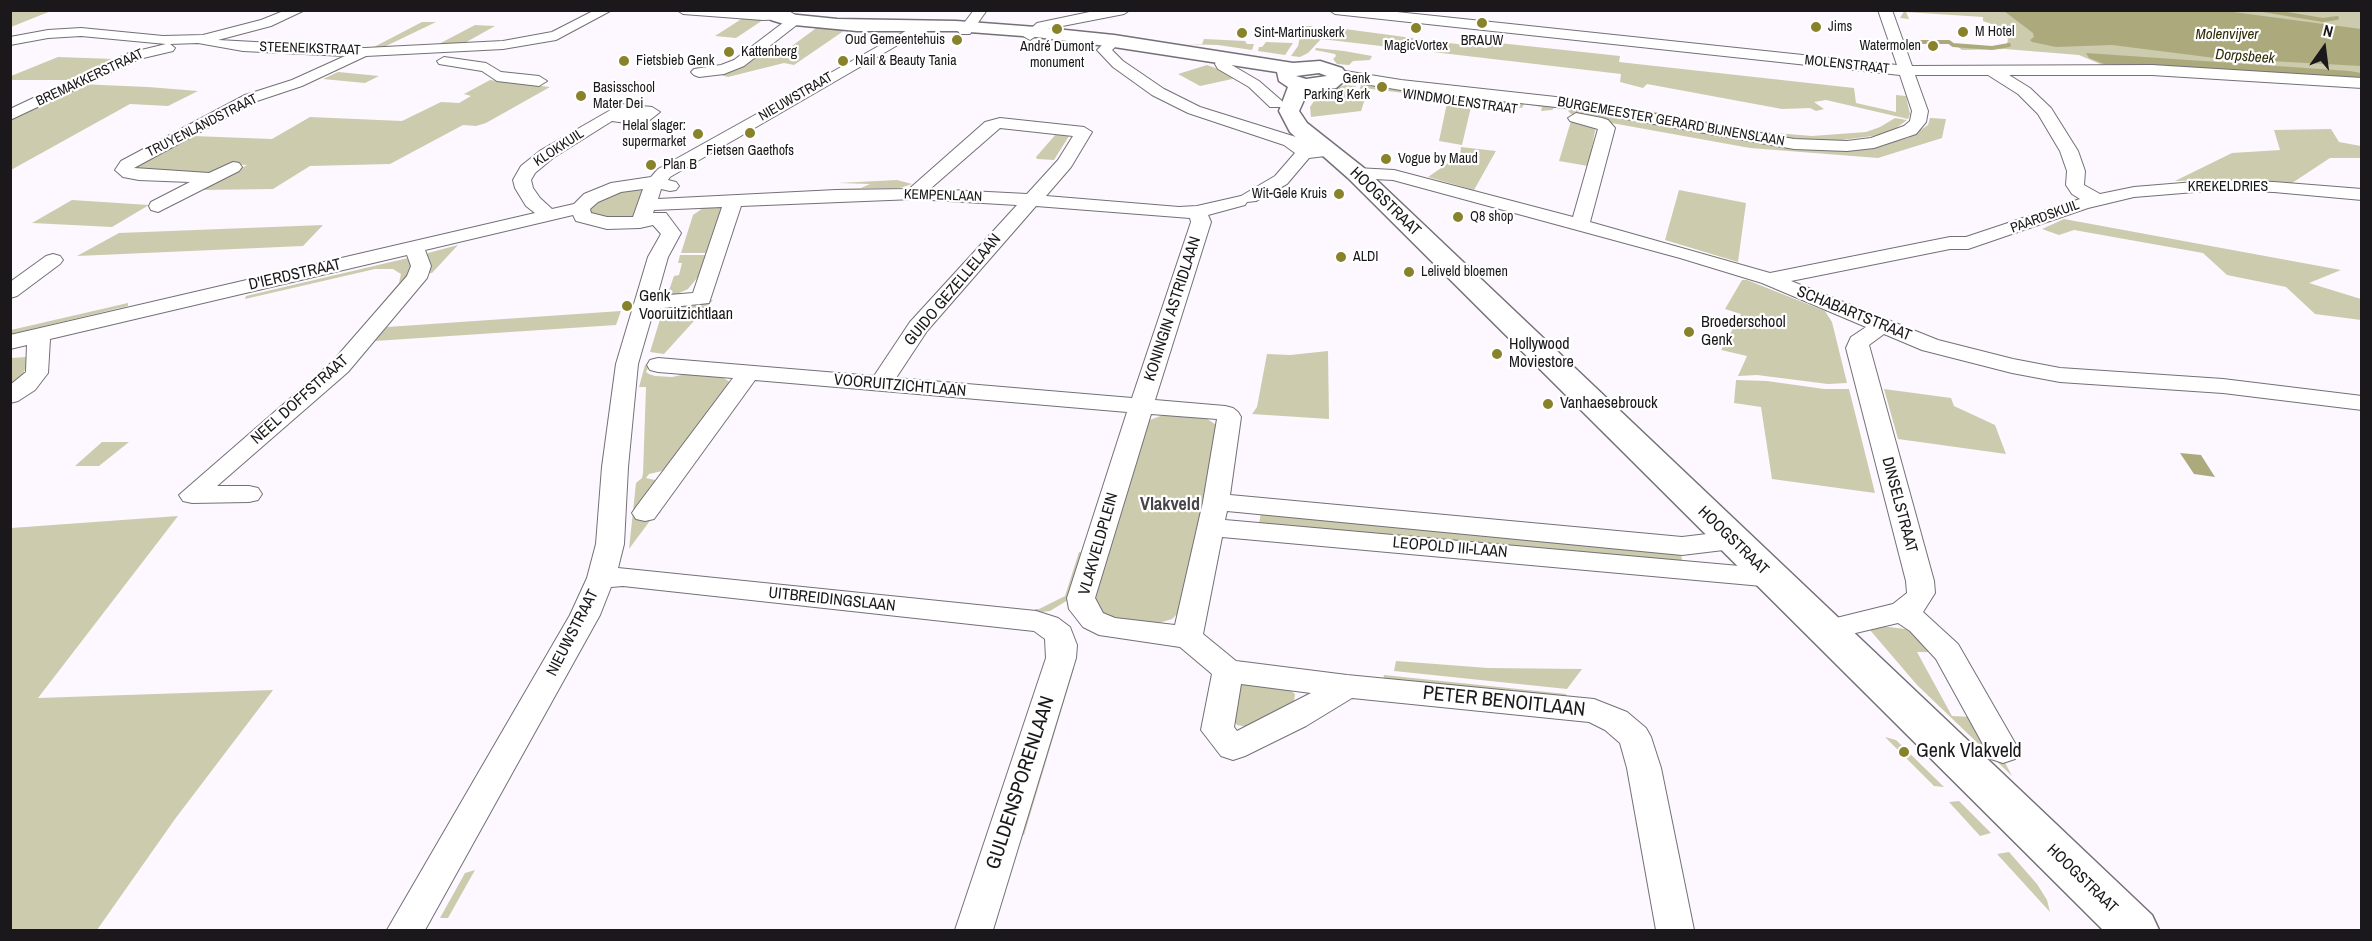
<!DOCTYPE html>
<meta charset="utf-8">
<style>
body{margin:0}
#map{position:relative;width:2372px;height:941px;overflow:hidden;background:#fdf8ff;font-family:"Archivo Narrow",sans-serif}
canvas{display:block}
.frame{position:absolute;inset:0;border:12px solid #1a181a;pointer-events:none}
.north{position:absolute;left:2294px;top:18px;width:60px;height:60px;-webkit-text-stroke:4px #fff;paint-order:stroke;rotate:14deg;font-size:16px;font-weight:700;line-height:24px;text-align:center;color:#1a181a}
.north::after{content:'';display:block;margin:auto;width:21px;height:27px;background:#1a181a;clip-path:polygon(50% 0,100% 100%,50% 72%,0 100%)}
</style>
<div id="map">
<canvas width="2372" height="941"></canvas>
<div class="frame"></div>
<div class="north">N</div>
</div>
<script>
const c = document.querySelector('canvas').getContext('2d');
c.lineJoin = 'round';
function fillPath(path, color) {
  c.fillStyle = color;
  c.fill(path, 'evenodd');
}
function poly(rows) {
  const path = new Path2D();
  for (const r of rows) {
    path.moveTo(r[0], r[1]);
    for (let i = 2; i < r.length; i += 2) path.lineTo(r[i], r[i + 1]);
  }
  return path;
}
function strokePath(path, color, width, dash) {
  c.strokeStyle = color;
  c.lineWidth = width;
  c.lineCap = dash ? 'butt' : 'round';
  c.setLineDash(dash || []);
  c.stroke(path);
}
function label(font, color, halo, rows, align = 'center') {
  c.font = font + ' "Archivo Narrow",sans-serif';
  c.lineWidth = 4.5;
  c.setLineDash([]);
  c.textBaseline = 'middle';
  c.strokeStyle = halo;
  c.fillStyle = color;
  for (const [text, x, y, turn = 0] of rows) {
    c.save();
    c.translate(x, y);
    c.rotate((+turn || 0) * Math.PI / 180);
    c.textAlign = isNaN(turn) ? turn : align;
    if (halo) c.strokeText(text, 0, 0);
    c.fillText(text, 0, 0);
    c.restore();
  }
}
fillPath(poly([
 [1905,10,2361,11,2361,80,2105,66,2079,55,2005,49,1962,50,1954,44,2000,47,2007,44,2008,39,1997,26,1983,21,1983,17,1906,12,1909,19,1900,18],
 [10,11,11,10,51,11,11,27],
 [743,18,763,20,736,38,715,36],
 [422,22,436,22,384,47,372,48],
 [475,25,495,26,461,45,435,46],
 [819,26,848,28,794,65,784,63,728,77,721,75,734,69,764,49,785,51],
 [1306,26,1312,26,1310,30,1329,32,1333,28,1345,29,1487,48,1490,42,1620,56,1619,62,1854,88,1856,103,1896,112,1896,95,1906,96,1910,114,1908,119,1826,100,1814,102,1824,109,1816,111,1810,108,1782,109,1647,84,1643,88,1620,82,1621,74,1321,39,1308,53,1300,57,1291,56,1298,46,1301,32],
 [1204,39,1245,41,1247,44,1254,44,1252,50,1218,45,1185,44,1202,44],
 [1266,42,1292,43,1293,43,1285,55,1258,51,1259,47,1262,47],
 [1316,48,1344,51,1372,56,1370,60,1353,61,1349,65,1337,64,1333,59,1336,56,1335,54,1315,50],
 [58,57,114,59,68,80,11,80,11,76],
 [1207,65,1224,71,1237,78,1200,86,1178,74],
 [338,72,379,76,365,83,323,79],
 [490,80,550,87,486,123,476,126,463,125,390,164,310,166,273,189,201,190,247,165,230,164,211,174,134,169,146,158,193,136,272,139,310,117,402,121,441,102,459,103,471,96,464,94],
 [79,84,148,87,198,91,168,106,130,104,11,170,11,118],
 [1346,85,1356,86,1353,92,1367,93,1361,111,1311,117,1310,107,1320,92],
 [1361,85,1468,94,1556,106,1552,110,1541,111,1542,107,1524,104,1522,108,1436,94,1428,96,1363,88,1359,91],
 [1447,103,1471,107,1462,145,1439,141],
 [1629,107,1763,132,1812,136,1866,132,1880,127,1895,118,1907,120,1891,132,1873,136,1842,140,1796,140,1628,110],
 [1571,108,1766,144,1871,147,1908,138,1928,125,1930,118,1946,119,1942,138,1878,158,1750,148,1606,122,1571,114,1568,111],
 [1571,121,1596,127,1588,166,1559,161],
 [2331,129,2339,142,2361,146,2361,158,2330,158,2292,183,2239,179,2175,181,2232,153,2280,150,2274,130],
 [1056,134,1069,136,1054,160,1037,159,1036,157],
 [1461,147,1496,151,1474,190,1428,177,1460,155],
 [897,180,912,184,900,188,836,189,861,188,870,184,838,183],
 [650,185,636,218,608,220,592,216,589,208,607,194],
 [1679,190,1746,203,1738,262,1665,240],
 [72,200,149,205,112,227,32,223],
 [728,206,714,253,681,253,693,215,703,208],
 [2064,219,2341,270,2309,283,2361,299,2361,320,2315,314,2286,287,2227,275,2203,253,2074,230,2059,235,2042,229],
 [323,225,303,246,77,256,119,233],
 [458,245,432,273,426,273,425,257,428,253],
 [680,255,714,255,702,276,697,278,688,289,666,299,674,276,679,275,682,263,678,263],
 [408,258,411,259,412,272,375,319,368,320,399,283,401,274,393,269,375,269,245,299,246,296],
 [1742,280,1747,280,1825,311,1832,322,1847,383,1828,384,1757,375,1738,376,1747,356,1721,350,1741,314,1725,309],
 [713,300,664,354,650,352,665,303],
 [128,303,128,306,11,334,11,330],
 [621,311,616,325,375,341,387,327],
 [1328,351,1329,419,1252,414,1257,407,1267,354,1290,355],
 [26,357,28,363,18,385,11,391,11,358],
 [645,365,649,366,646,372,649,374,655,376,672,377,691,373,717,374,730,382,671,466,662,471,649,474,646,478,655,480,659,483,653,511,661,512,652,518,629,549,636,483,642,478,643,473,646,387,639,387],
 [1736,380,1767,381,1824,389,1849,389,1875,493,1772,479,1761,407,1734,403],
 [1884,389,1951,398,1954,406,1995,425,2006,454,1898,439],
 [1166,414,1204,417,1218,426,1220,433,1181,610,1172,619,1152,625,1104,618,1090,598,1147,421],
 [102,442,129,442,99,466,75,466],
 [1261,512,1681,554,1682,560,1679,564,1259,524],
 [178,516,38,698,273,690,175,819,97,930,11,930,11,528],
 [1079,552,1084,553,1068,600,1050,611,1034,613,1035,609,1039,609,1065,596],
 [1879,626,1906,629,1921,636,1937,652,1917,652,1952,716,1973,717,1999,751,2012,776,1917,685,1870,630],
 [1396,661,1488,668,1582,669,1567,689,1394,671],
 [1070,667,1074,668,1024,835,1017,835],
 [1384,675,1566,694,1566,699,1383,680],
 [1246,682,1285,686,1295,694,1294,702,1247,727,1237,725,1229,716,1235,688],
 [1885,737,1896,740,1944,787,1934,786],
 [1959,801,1991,833,1980,836,1949,802],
 [2009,852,2037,884,2047,900,2050,912,1997,854],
 [475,870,448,918,440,918,465,873]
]), '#cccbad');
fillPath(poly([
 [2226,11,2361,29,2361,66,2215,58,2112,45,2056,47,2032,42,2030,40,2034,37,2033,33,2004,11],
 [2086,53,2350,71,2361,73,2361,78,2104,64,2089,58],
 [2180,453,2201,455,2215,477,2194,474]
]), '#acaa7d');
strokePath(poly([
 [1932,10,1944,10],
 [2263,10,2323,20,2337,18],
 [1906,42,1949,42,1953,45,1992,48,2009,45]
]), '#acaa7d', 4);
const minor = poly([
 [286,10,305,10,271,26,218,40,365,48,503,41,552,32,595,10,612,10,556,40,503,49,366,56,302,86,257,101,134,168,209,173,233,162,239,163,242,167,239,171,158,212,151,210,149,206,151,202,190,182,139,180,123,177,115,170,121,161,245,95,292,80,345,56,243,51,198,43,170,44,175,48,173,51,139,59,10,120,10,109,129,53,166,44,81,36,48,38,10,45,10,37,48,30,81,28,163,36,203,35,261,20,286,10],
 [677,10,789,11,803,20,744,66,724,74,699,77,694,75,691,72,694,69,721,65,734,60,788,19,763,20,683,14,677,10],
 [974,10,987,10,970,34,960,34,958,31,974,10],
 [1099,10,1130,10,1124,14,1047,29,1030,40,1023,36,1037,23,1099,10],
 [1329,10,1378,10,1897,65,1878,10,1892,10,1912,66,2152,65,2362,78,2362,88,2152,75,2009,75,2030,88,2051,108,2078,151,2085,171,2084,185,2100,194,2134,187,2219,180,2274,182,2362,189,2362,200,2274,192,2219,190,2134,197,2088,208,1968,249,1950,249,1791,281,1938,340,2013,359,2060,368,2223,379,2362,396,2362,410,2223,393,2060,382,2012,373,1922,350,1884,334,1869,345,1934,581,1935,593,1923,612,1958,644,2019,750,2015,759,2003,763,1991,759,1936,659,1910,631,1898,623,1826,640,1816,637,1811,630,1816,623,1893,604,1907,593,1906,581,1846,348,1851,337,1866,327,1762,283,1680,258,1393,180,1356,178,1350,177,1347,173,1350,169,1356,168,1394,170,1573,217,1598,129,1570,121,1568,118,1576,113,1602,118,1608,120,1615,128,1590,222,1770,273,1950,237,1966,237,2080,199,2072,194,2066,185,2067,171,2060,151,2038,114,2018,94,1988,75,1915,75,1928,111,1926,122,1916,134,1874,148,1847,151,1794,149,1565,108,1401,90,1339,80,1331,75,1339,70,1401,80,1565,98,1794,139,1847,141,1871,138,1904,126,1910,121,1912,111,1900,75,1335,14,1329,10],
 [917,22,924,26,923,33,903,42,670,177,668,180,676,182,679,186,676,190,670,191,661,189,658,199,836,190,909,189,985,122,1000,118,1084,127,1092,132,1071,167,1046,196,1179,207,1197,206,1241,196,1275,176,1295,153,1284,145,1188,113,1152,95,1113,67,1097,50,1109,38,1114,37,1121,41,1112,50,1123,61,1164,89,1200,107,1296,137,1306,142,1309,147,1325,148,1328,152,1325,156,1309,158,1287,184,1256,201,1247,202,1245,205,1208,215,1211,222,1155,400,1225,406,1233,408,1238,412,1241,417,1230,495,1682,537,1732,531,1742,534,1746,540,1742,546,1732,549,1682,555,1227,511,1225,520,1773,569,1783,571,1787,578,1783,585,1773,587,1222,537,1203,634,1236,661,1347,675,1594,699,1627,712,1646,728,1651,737,1661,768,1694,930,1656,930,1627,768,1620,743,1605,730,1589,722,1352,698,1306,726,1245,756,1233,760,1221,756,1201,730,1212,674,1180,647,1099,635,1083,627,1069,609,1067,598,1127,412,755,380,654,519,645,521,636,519,632,513,636,507,733,378,658,372,650,370,647,365,650,360,658,358,874,376,910,322,1017,205,914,199,741,206,709,303,654,309,638,364,628,467,624,544,618,568,1036,611,1058,618,1070,627,1077,645,1076,658,993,930,955,930,1046,658,1045,639,1034,631,623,586,611,587,600,615,425,930,387,930,570,615,587,578,596,544,602,467,616,364,648,257,661,234,653,225,640,228,607,229,576,221,573,215,425,250,431,266,427,278,348,372,217,486,249,486,258,488,262,494,258,500,249,502,192,503,183,501,179,495,332,362,407,276,411,266,407,255,50,339,48,373,35,390,18,401,10,403,10,385,26,372,27,345,10,349,10,335,535,213,526,206,515,188,513,180,521,166,541,150,621,104,652,107,660,112,646,123,640,125,612,121,553,158,535,173,531,180,533,188,540,198,552,209,574,204,584,194,611,183,651,177,658,169,911,28,912,23,917,22],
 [1000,128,1073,136,1058,160,1027,194,930,189,1000,128],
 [643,189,633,217,607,217,591,213,590,209,598,202,621,192,643,189],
 [1036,206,1190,218,1191,222,1132,398,896,378,927,331,1036,206],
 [722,207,693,293,657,296,668,257,681,233,666,213,653,213,654,210,722,207],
 [1151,414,1217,419,1203,502,1175,625,1115,618,1103,613,1095,598,1151,414],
 [1241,684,1311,693,1237,731,1234,727,1241,684],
 [1224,55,1231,59,1230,64,1259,81,1282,101,1284,104,1282,107,1270,107,1249,87,1218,69,1215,64,1217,59,1224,55],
 [444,57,486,63,501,72,539,76,547,81,539,86,497,81,482,71,439,64,437,61,444,57],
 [53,254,60,256,63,260,60,264,17,296,10,298,10,282,46,256,53,254]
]);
const major = poly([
 [772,10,790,10,788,14,837,19,956,21,1036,27,1114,35,1293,63,1320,61,1342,68,1349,77,1336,88,1308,91,1299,111,1307,123,1364,168,2152,915,2159,930,2103,930,1348,178,1323,156,1311,151,1290,132,1279,111,1288,87,1279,81,1277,72,1114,47,1036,37,956,31,857,31,784,24,771,20,768,16,772,10],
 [1319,73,1327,76,1306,79,1296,76,1319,73]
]);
strokePath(minor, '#747076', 2);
strokePath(major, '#747076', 3);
fillPath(minor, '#fff');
fillPath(major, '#fff');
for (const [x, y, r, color] of [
 [1482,23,6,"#88822a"],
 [1816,27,6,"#88822a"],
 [1416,28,6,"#88822a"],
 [1057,29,6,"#88822a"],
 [1963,32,6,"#88822a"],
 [1242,33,6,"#88822a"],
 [957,40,6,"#88822a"],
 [1933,46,6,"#88822a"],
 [729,52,6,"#88822a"],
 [624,61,6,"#88822a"],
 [843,61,6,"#88822a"],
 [1382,87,6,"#88822a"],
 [581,96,6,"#88822a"],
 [750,133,6,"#88822a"],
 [698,134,6,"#88822a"],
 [1386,159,6,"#88822a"],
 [651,165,6,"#88822a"],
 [1339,194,6,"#88822a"],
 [1458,217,6,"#88822a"],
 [1341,257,6,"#88822a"],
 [1409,272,6,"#88822a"],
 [627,306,6,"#88822a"],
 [1689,332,6,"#88822a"],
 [1497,354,6,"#88822a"],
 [1548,404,6,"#88822a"],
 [1904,752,6,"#88822a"]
]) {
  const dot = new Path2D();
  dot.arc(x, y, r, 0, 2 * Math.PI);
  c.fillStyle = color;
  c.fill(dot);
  strokePath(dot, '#fff', 2);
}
label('14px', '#1a181a', '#fff', [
 ["Jims",1828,27],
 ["M Hotel",1975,32],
 ["Sint-Martinuskerk",1254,33],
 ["Oud Gemeentehuis",945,40,"right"],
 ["BRAUW",1482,41,"center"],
 ["MagicVortex",1416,46,"center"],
 ["Watermolen",1921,46,"right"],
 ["André Dumont",1057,47,"center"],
 ["monument",1057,63,"center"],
 ["Kattenberg",741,52],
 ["Fietsbieb Genk",636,61],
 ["Nail & Beauty Tania",855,61],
 ["Genk",1370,79,"right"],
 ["Parking Kerk",1370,95,"right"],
 ["Basisschool",593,88],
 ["Mater Dei",593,104],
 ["Helal slager:",686,126,"right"],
 ["supermarket",686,142,"right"],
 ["Fietsen Gaethofs",750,151,"center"],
 ["Vogue by Maud",1398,159],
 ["Plan B",663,165],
 ["Wit-Gele Kruis",1327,194,"right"],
 ["Q8 shop",1470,217],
 ["ALDI",1353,257],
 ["Leliveld bloemen",1421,272]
], 'left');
label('14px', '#1a181a', '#fff', [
 ["STEENEIKSTRAAT",310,49,2],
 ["MOLENSTRAAT",1847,65,6],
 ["BREMAKKERSTRAAT",90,78,-25],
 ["NIEUWSTRAAT",796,97,-30],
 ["WINDMOLENSTRAAT",1460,102,8],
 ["BURGEMEESTER GERARD BIJNENSLAAN",1671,122,10],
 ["TRUYENLANDSTRAAT",202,126,-27],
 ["KLOKKUIL",559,148,-33],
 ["KREKELDRIES",2228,187],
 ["KEMPENLAAN",943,196,2],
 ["PAARDSKUIL",2045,217,-20]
]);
label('italic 15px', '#2e2c06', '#fff', [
 ["Molenvijver",2227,35],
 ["Dorpsbeek",2245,57,4]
]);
label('16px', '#1a181a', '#fff', [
 ["HOOGSTRAAT",1385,202,44],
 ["D'IERDSTRAAT",295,275,-13],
 ["GUIDO GEZELLELAAN",953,290,-50],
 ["KONINGIN ASTRIDLAAN",1173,309,-72],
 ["SCHABARTSTRAAT",1854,314,22],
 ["VOORUITZICHTLAAN",900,386,5],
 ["NEEL DOFFSTRAAT",300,400,-42],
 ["DINSELSTRAAT",1899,505,75],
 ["HOOGSTRAAT",1733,541,44],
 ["VLAKVELDPLEIN",1099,544,-74],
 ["LEOPOLD III-LAAN",1450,548,5],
 ["UITBREIDINGSLAAN",832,600,6],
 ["NIEUWSTRAAT",573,633,-63],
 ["HOOGSTRAAT",2082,879,44]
]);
label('16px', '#1a181a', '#fff', [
 ["Genk",639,297],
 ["Vooruitzichtlaan",639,315],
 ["Broederschool",1701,323],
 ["Genk",1701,341],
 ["Hollywood",1509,345],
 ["Moviestore",1509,363],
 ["Vanhaesebrouck",1560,404]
], 'left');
label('bold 18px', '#484449', '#fff', [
 ["Vlakveld",1170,505]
]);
label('20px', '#1a181a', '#fff', [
 ["PETER BENOITLAAN",1504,702,6],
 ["GULDENSPORENLAAN",1021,783,-72]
]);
label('20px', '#1a181a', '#fff', [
 ["Genk Vlakveld",1916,752]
], 'left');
</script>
